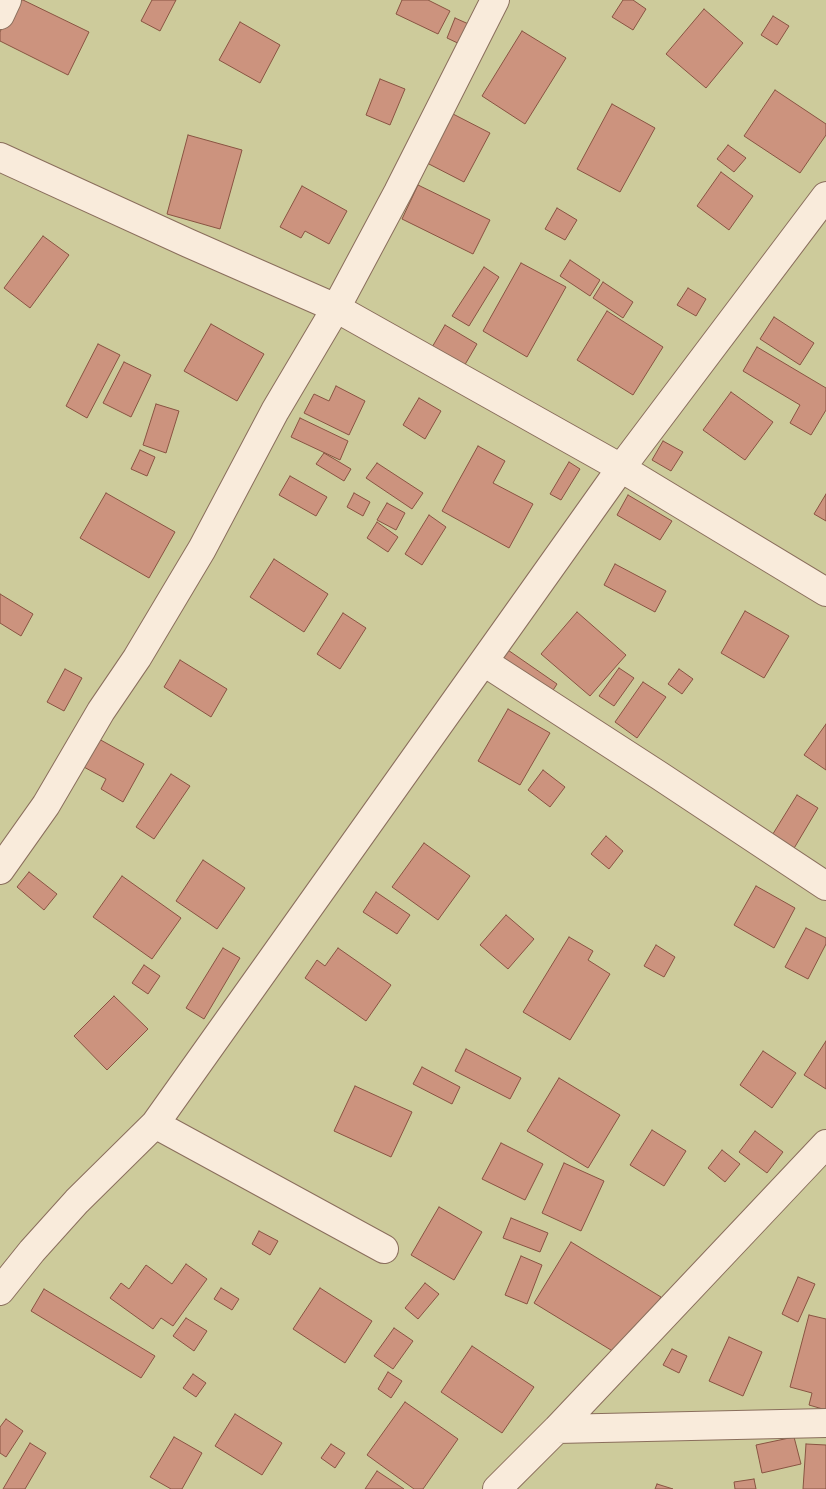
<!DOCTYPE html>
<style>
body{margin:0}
canvas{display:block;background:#eeddc7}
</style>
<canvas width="826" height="1489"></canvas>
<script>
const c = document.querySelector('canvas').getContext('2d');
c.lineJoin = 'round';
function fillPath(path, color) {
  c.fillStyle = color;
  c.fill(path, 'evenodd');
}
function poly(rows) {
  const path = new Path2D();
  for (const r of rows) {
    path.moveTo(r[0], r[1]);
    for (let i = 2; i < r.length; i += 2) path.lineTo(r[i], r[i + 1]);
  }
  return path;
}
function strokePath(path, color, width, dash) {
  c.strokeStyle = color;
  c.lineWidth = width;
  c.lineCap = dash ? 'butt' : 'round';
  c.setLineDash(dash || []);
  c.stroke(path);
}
fillPath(poly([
 [0,0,826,0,826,1489,0,1489]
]), '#cdcb9b');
const building = poly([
 [15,0,23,0,89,32,68,75,0,41,0,32,15,0],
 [152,0,176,0,160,31,141,21,152,0],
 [402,0,428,0,450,11,438,34,396,14,402,0],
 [623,0,633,0,646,9,633,30,612,17,623,0],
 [704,9,743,43,706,88,666,54,704,9],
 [773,16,789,26,777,45,761,35,773,16],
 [455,18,473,26,464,46,447,38,455,18],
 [240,22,280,45,260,83,219,60,240,22],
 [522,31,566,58,525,124,482,96,522,31],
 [380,79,405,89,390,125,366,115,380,79],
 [775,90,826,124,826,135,800,173,744,136,775,90],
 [612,104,655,128,620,192,577,169,612,104],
 [453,114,490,133,464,182,427,163,453,114],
 [188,135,242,150,220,229,167,214,188,135],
 [728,145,746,158,734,172,717,159,728,145],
 [721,172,753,196,729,230,697,206,721,172],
 [418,185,490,220,473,254,402,219,418,185],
 [302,186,347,211,329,244,305,231,301,238,280,227,302,186],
 [557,208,577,220,565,240,545,229,557,208],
 [43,236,69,255,30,308,4,288,43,236],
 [570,260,600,280,590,296,560,276,570,260],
 [521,263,566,287,527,357,483,331,521,263],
 [484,267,499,277,469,326,452,316,484,267],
 [603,282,633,302,623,318,593,298,603,282],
 [688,288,706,299,696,316,677,305,688,288],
 [607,311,663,347,633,395,577,360,607,311],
 [774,317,814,343,800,365,760,339,774,317],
 [211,324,264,354,237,401,184,371,211,324],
 [445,325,477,344,463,368,431,349,445,325],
 [98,344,120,355,87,418,66,406,98,344],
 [757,347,826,388,826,410,811,435,790,423,800,405,743,371,757,347],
 [124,362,151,375,131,417,103,403,124,362],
 [336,386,365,401,349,435,304,413,314,394,329,401,336,386],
 [731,392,773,422,745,460,703,430,731,392],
 [419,398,441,411,425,439,403,425,419,398],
 [156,404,179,411,166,453,143,445,156,404],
 [300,418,348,441,340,460,291,437,300,418],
 [663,441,683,452,671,471,652,460,663,441],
 [478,446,505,461,493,483,533,504,509,548,442,511,478,446],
 [140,450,155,457,147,476,131,469,140,450],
 [324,453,351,469,344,481,316,464,324,453],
 [569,462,580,469,561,500,550,494,569,462],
 [377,463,423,493,412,509,366,478,377,463],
 [290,476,327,497,316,516,279,495,290,476],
 [106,493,175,532,149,578,80,538,106,493],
 [354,493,370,502,363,516,347,507,354,493],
 [826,494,826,521,814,514,826,494],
 [628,495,672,521,660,540,617,515,628,495],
 [387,503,405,513,396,530,377,520,387,503],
 [429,515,446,527,422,565,405,554,429,515],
 [377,522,398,537,388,552,367,538,377,522],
 [274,559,328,594,304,632,250,597,274,559],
 [615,564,666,591,655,612,604,585,615,564],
 [0,594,33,614,21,636,0,623,0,594],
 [745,611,789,636,764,678,721,653,745,611],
 [577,612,626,655,590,696,541,654,577,612],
 [343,613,366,628,340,669,317,654,343,613],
 [505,648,557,684,548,698,495,662,505,648],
 [180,660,227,689,211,717,164,687,180,660],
 [619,668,634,678,614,706,599,696,619,668],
 [65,669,82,678,64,711,47,702,65,669],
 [679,669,693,679,682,694,668,684,679,669],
 [643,682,666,697,637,738,615,722,643,682],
 [508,709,550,733,520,785,478,761,508,709],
 [826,724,826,770,804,755,826,724],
 [97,738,144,764,123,802,101,789,106,779,82,766,97,738],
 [543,770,565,787,550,807,528,790,543,770],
 [171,774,190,786,154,839,136,827,171,774],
 [797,795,818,808,793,850,771,837,797,795],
 [606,836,623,851,609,869,591,854,606,836],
 [424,843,470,876,438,920,392,887,424,843],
 [203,860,245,888,217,929,176,901,203,860],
 [29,872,57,894,44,910,17,887,29,872],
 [122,876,181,918,152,959,93,917,122,876],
 [756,886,795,908,774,948,734,925,756,886],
 [376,892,410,915,397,934,363,912,376,892],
 [506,915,534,939,508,969,480,945,506,915],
 [806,928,826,938,826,944,808,979,785,967,806,928],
 [569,937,593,951,588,960,610,974,570,1040,523,1012,569,937],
 [656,945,675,957,664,977,644,966,656,945],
 [223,948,240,958,204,1019,186,1008,223,948],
 [338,948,391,985,366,1021,305,978,317,960,325,966,338,948],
 [144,965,160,976,148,994,132,983,144,965],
 [114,996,148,1029,107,1070,74,1036,114,996],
 [826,1041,826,1089,804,1075,826,1041],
 [466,1049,521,1078,510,1099,455,1071,466,1049],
 [763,1051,796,1073,772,1108,740,1085,763,1051],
 [422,1067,460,1087,452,1104,413,1084,422,1067],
 [559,1078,620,1115,588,1168,527,1131,559,1078],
 [355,1086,412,1112,391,1157,334,1131,355,1086],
 [652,1130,686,1151,664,1186,630,1165,652,1130],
 [755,1131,783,1152,767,1173,739,1152,755,1131],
 [501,1143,543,1164,525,1200,482,1179,501,1143],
 [722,1150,740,1164,725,1182,708,1168,722,1150],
 [564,1163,604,1181,581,1231,542,1213,564,1163],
 [439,1207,482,1232,454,1280,411,1255,439,1207],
 [511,1218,548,1233,540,1252,503,1238,511,1218],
 [259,1231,278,1241,270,1255,252,1244,259,1231],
 [571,1242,661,1297,624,1358,534,1303,571,1242],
 [521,1256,542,1265,527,1304,505,1295,521,1256],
 [186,1264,207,1279,173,1326,161,1318,153,1329,110,1298,121,1283,129,1289,146,1265,172,1284,186,1264],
 [798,1277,815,1284,798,1322,782,1314,798,1277],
 [425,1283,439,1294,418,1319,405,1308,425,1283],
 [221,1288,239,1299,232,1310,214,1299,221,1288],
 [320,1288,372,1321,345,1363,293,1329,320,1288],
 [44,1289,155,1356,141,1378,31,1311,44,1289],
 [809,1315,826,1319,826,1410,809,1405,812,1393,790,1387,809,1315],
 [186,1318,207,1331,194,1351,173,1336,186,1318],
 [394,1328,413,1341,393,1369,374,1356,394,1328],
 [729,1337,762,1352,743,1396,709,1381,729,1337],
 [472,1346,534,1387,502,1433,441,1392,472,1346],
 [672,1349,687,1356,679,1373,663,1365,672,1349],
 [388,1372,402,1381,391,1398,378,1389,388,1372],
 [193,1374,206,1383,196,1397,183,1388,193,1374],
 [405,1402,458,1439,423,1489,414,1489,367,1455,405,1402],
 [235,1414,282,1443,262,1475,215,1446,235,1414],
 [6,1419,23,1431,6,1457,0,1453,0,1427,6,1419],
 [174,1437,202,1453,182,1489,171,1489,150,1477,174,1437],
 [794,1437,801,1464,762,1473,756,1445,794,1437],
 [30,1443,46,1453,25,1489,3,1489,30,1443],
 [331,1444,345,1453,335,1468,321,1458,331,1444],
 [806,1444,826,1445,826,1489,803,1489,806,1444],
 [377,1471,404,1489,365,1489,377,1471],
 [754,1479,756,1489,735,1489,734,1482,754,1479],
 [657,1484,673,1489,655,1489,657,1484]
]);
fillPath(building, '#cc937e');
strokePath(building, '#895442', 1);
const street = poly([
 [0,15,7,0],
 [0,157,188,243,336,308,621,468,826,592],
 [484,662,660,776,826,886],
 [0,870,46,805,101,711,137,658,202,549,275,411,336,308,398,192,495,0],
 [155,1124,384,1249],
 [0,1291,32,1251,77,1201,155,1124,621,468,826,196],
 [557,1429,826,1423],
 [497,1489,557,1429,826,1144]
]);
strokePath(street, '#8a6e5c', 30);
strokePath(street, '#f9ebdb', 28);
</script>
